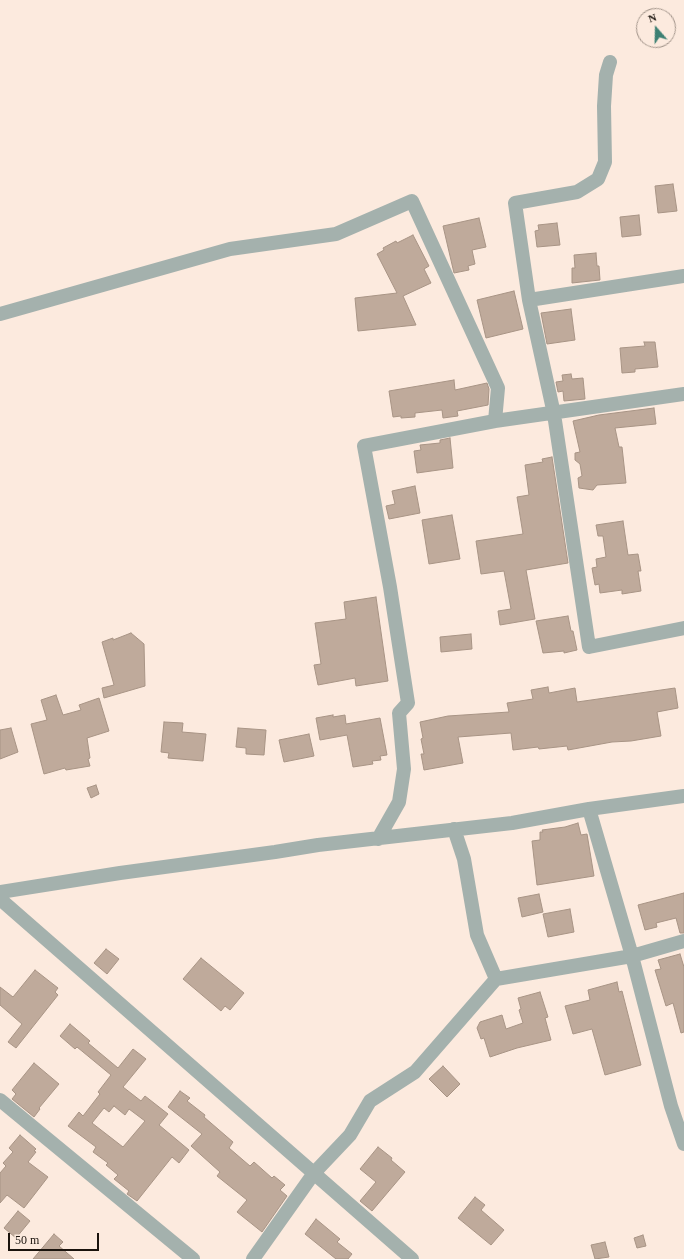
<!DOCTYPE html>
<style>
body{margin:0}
#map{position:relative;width:684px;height:1259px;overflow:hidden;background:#fceade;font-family:"Times New Roman",serif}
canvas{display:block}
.north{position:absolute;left:636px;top:8px;width:40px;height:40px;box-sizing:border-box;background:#fceade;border:1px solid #a2948a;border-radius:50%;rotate:340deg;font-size:11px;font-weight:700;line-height:16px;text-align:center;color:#1a130d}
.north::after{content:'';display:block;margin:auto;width:14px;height:18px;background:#3d8073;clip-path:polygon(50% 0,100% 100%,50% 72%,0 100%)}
.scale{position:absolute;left:8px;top:1233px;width:91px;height:18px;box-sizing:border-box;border:2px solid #1a130d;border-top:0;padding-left:5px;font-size:12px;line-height:14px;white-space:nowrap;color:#1a130d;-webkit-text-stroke:3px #fceade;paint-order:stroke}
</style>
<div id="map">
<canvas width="684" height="1259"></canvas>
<div class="north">N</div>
<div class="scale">50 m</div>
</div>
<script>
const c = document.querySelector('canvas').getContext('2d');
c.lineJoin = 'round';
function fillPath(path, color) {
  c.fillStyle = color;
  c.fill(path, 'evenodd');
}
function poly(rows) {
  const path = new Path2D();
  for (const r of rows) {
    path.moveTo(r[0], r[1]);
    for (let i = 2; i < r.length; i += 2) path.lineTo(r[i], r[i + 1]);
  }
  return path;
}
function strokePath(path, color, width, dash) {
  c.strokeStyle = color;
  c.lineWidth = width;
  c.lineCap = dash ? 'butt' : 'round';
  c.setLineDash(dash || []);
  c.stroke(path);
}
const building = poly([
 [673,184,677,211,658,213,655,186,673,184],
 [639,215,641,235,622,237,620,217,639,215],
 [479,218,486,247,472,250,475,264,468,266,469,270,454,273,443,226,479,218],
 [557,223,560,245,537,247,535,231,539,230,538,225,557,223],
 [413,235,429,266,424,269,431,283,403,296,416,325,358,331,355,298,397,293,377,254,384,250,383,248,396,241,397,243,413,235],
 [596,253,597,266,599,266,600,280,572,283,572,268,575,268,574,255,596,253],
 [514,291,523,329,486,338,477,300,514,291],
 [571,309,575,340,547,344,541,313,571,309],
 [644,342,655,342,658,367,635,369,635,372,622,373,620,348,645,346,644,342],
 [571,374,572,379,583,378,585,399,564,401,563,391,558,392,556,382,563,381,562,375,571,374],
 [454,380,455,390,487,383,489,389,488,405,457,411,458,416,443,418,442,410,415,413,415,417,401,418,401,416,393,417,389,391,454,380],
 [654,408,656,424,615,428,619,447,622,447,626,483,597,485,593,490,579,488,578,478,582,476,580,464,575,460,575,453,580,452,573,421,599,415,654,408],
 [450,438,453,468,417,473,414,451,421,450,420,445,440,443,440,440,450,438],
 [552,457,568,563,526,570,535,619,500,625,498,611,511,609,504,571,481,574,476,541,523,534,517,497,529,495,525,465,543,462,542,459,552,457],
 [415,486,420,513,389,519,386,506,395,504,392,491,415,486],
 [452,515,460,559,429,564,422,520,452,515],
 [623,521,628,555,638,554,641,571,638,571,641,591,622,594,622,590,600,593,599,584,595,585,592,568,597,567,596,559,606,557,603,536,598,536,596,525,623,521],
 [376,597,388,681,356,686,355,678,318,685,314,665,321,664,315,623,346,619,344,602,376,597],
 [568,616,571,631,573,631,577,650,564,653,564,651,543,653,536,621,568,616],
 [131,633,144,644,145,686,104,698,102,688,114,685,102,642,113,638,113,640,131,633],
 [471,634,472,649,441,652,440,637,471,634],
 [548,687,549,693,575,688,577,702,675,688,678,708,657,712,661,736,631,741,612,742,568,750,567,746,539,749,538,747,513,750,511,733,458,737,463,763,424,770,421,754,424,754,421,739,423,738,420,722,448,716,509,712,507,703,533,699,531,690,548,687],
 [56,695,63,715,81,710,79,705,99,698,109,731,87,738,90,758,88,759,90,766,66,770,65,768,44,774,31,724,47,720,41,700,56,695],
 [333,715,333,717,345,715,346,724,380,718,387,755,380,756,381,760,372,761,373,764,353,767,347,735,320,740,316,718,333,715],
 [164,722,183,723,182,732,206,734,203,761,168,758,169,753,161,752,164,722],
 [11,728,18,752,0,759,0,730,11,728],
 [238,728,266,730,264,755,246,754,246,748,236,747,238,728],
 [309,734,314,756,284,762,279,740,309,734],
 [96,785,99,794,91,798,87,788,96,785],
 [578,823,581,835,587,834,594,876,537,885,532,841,540,840,540,832,543,832,542,830,565,827,578,823],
 [684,893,684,933,680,933,676,918,656,923,657,927,645,930,638,905,684,893],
 [539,894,543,912,522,917,518,898,539,894],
 [570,909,574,932,548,937,543,914,570,909],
 [106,949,119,959,107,974,94,963,106,949],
 [680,954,684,967,684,1032,681,1033,673,1003,666,1006,655,970,661,969,658,960,680,954],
 [201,958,244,993,230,1010,225,1006,221,1011,183,979,201,958],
 [35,970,58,988,55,992,58,995,16,1048,8,1042,22,1024,0,1005,0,987,13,997,35,970],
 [617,982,619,992,622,991,641,1065,605,1075,592,1029,573,1034,565,1006,590,1000,588,990,617,982],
 [540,992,548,1017,545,1018,551,1040,517,1048,490,1057,484,1038,481,1039,477,1028,480,1022,502,1015,506,1029,523,1023,519,1010,521,1009,518,998,540,992],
 [70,1024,90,1041,88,1043,118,1068,133,1049,146,1059,123,1087,141,1101,145,1096,168,1114,159,1125,189,1150,179,1163,172,1157,137,1201,127,1194,129,1191,114,1179,118,1175,106,1165,108,1163,93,1152,96,1147,68,1126,79,1112,83,1116,100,1094,98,1092,111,1075,77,1047,75,1049,60,1036,70,1024],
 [114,1106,125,1115,129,1109,145,1121,123,1147,92,1123,104,1108,109,1112,114,1106],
 [34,1063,59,1084,39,1108,40,1109,34,1117,12,1099,16,1094,12,1090,34,1063],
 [443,1066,460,1084,447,1097,429,1079,443,1066],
 [180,1091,190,1098,187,1101,205,1115,204,1117,233,1142,229,1148,250,1166,254,1162,272,1178,274,1176,285,1185,280,1190,287,1196,262,1232,237,1212,247,1200,217,1176,220,1172,191,1146,202,1134,168,1107,180,1091],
 [20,1135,36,1149,34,1151,36,1152,28,1162,48,1177,24,1208,7,1195,0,1203,0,1173,6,1166,3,1163,13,1152,9,1148,20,1135],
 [378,1147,392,1158,391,1160,405,1172,372,1211,360,1201,376,1182,360,1169,378,1147],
 [475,1197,485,1205,481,1210,504,1230,491,1245,458,1218,475,1197],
 [18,1211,30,1221,16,1238,4,1228,18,1211],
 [316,1219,340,1239,337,1242,352,1254,348,1259,336,1259,305,1234,316,1219],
 [54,1234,63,1242,59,1246,74,1259,33,1259,54,1234],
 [643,1235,646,1246,637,1248,634,1238,643,1235],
 [605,1242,609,1257,595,1259,591,1245,605,1242]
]);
fillPath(building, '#bfaa9b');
strokePath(building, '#a89485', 1);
strokePath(poly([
 [610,62,606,75,604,106,605,162,598,179,577,192,515,203,529,300,554,414,589,647,684,628],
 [529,300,684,276],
 [0,314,230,249,336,234,412,201,498,388,495,421,364,446,390,587,408,703,399,713,404,769,399,802,378,839],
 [495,421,684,394],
 [589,809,632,956,671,1106,684,1144],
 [0,892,120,873,275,852,318,845,512,823,589,809,684,796],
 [0,899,412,1259],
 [496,979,632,956,684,941],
 [0,1100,193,1259],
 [253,1259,314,1173,350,1135,370,1101,415,1072,496,979,477,935,464,859,454,829]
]), '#a4b1ad', 14);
</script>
